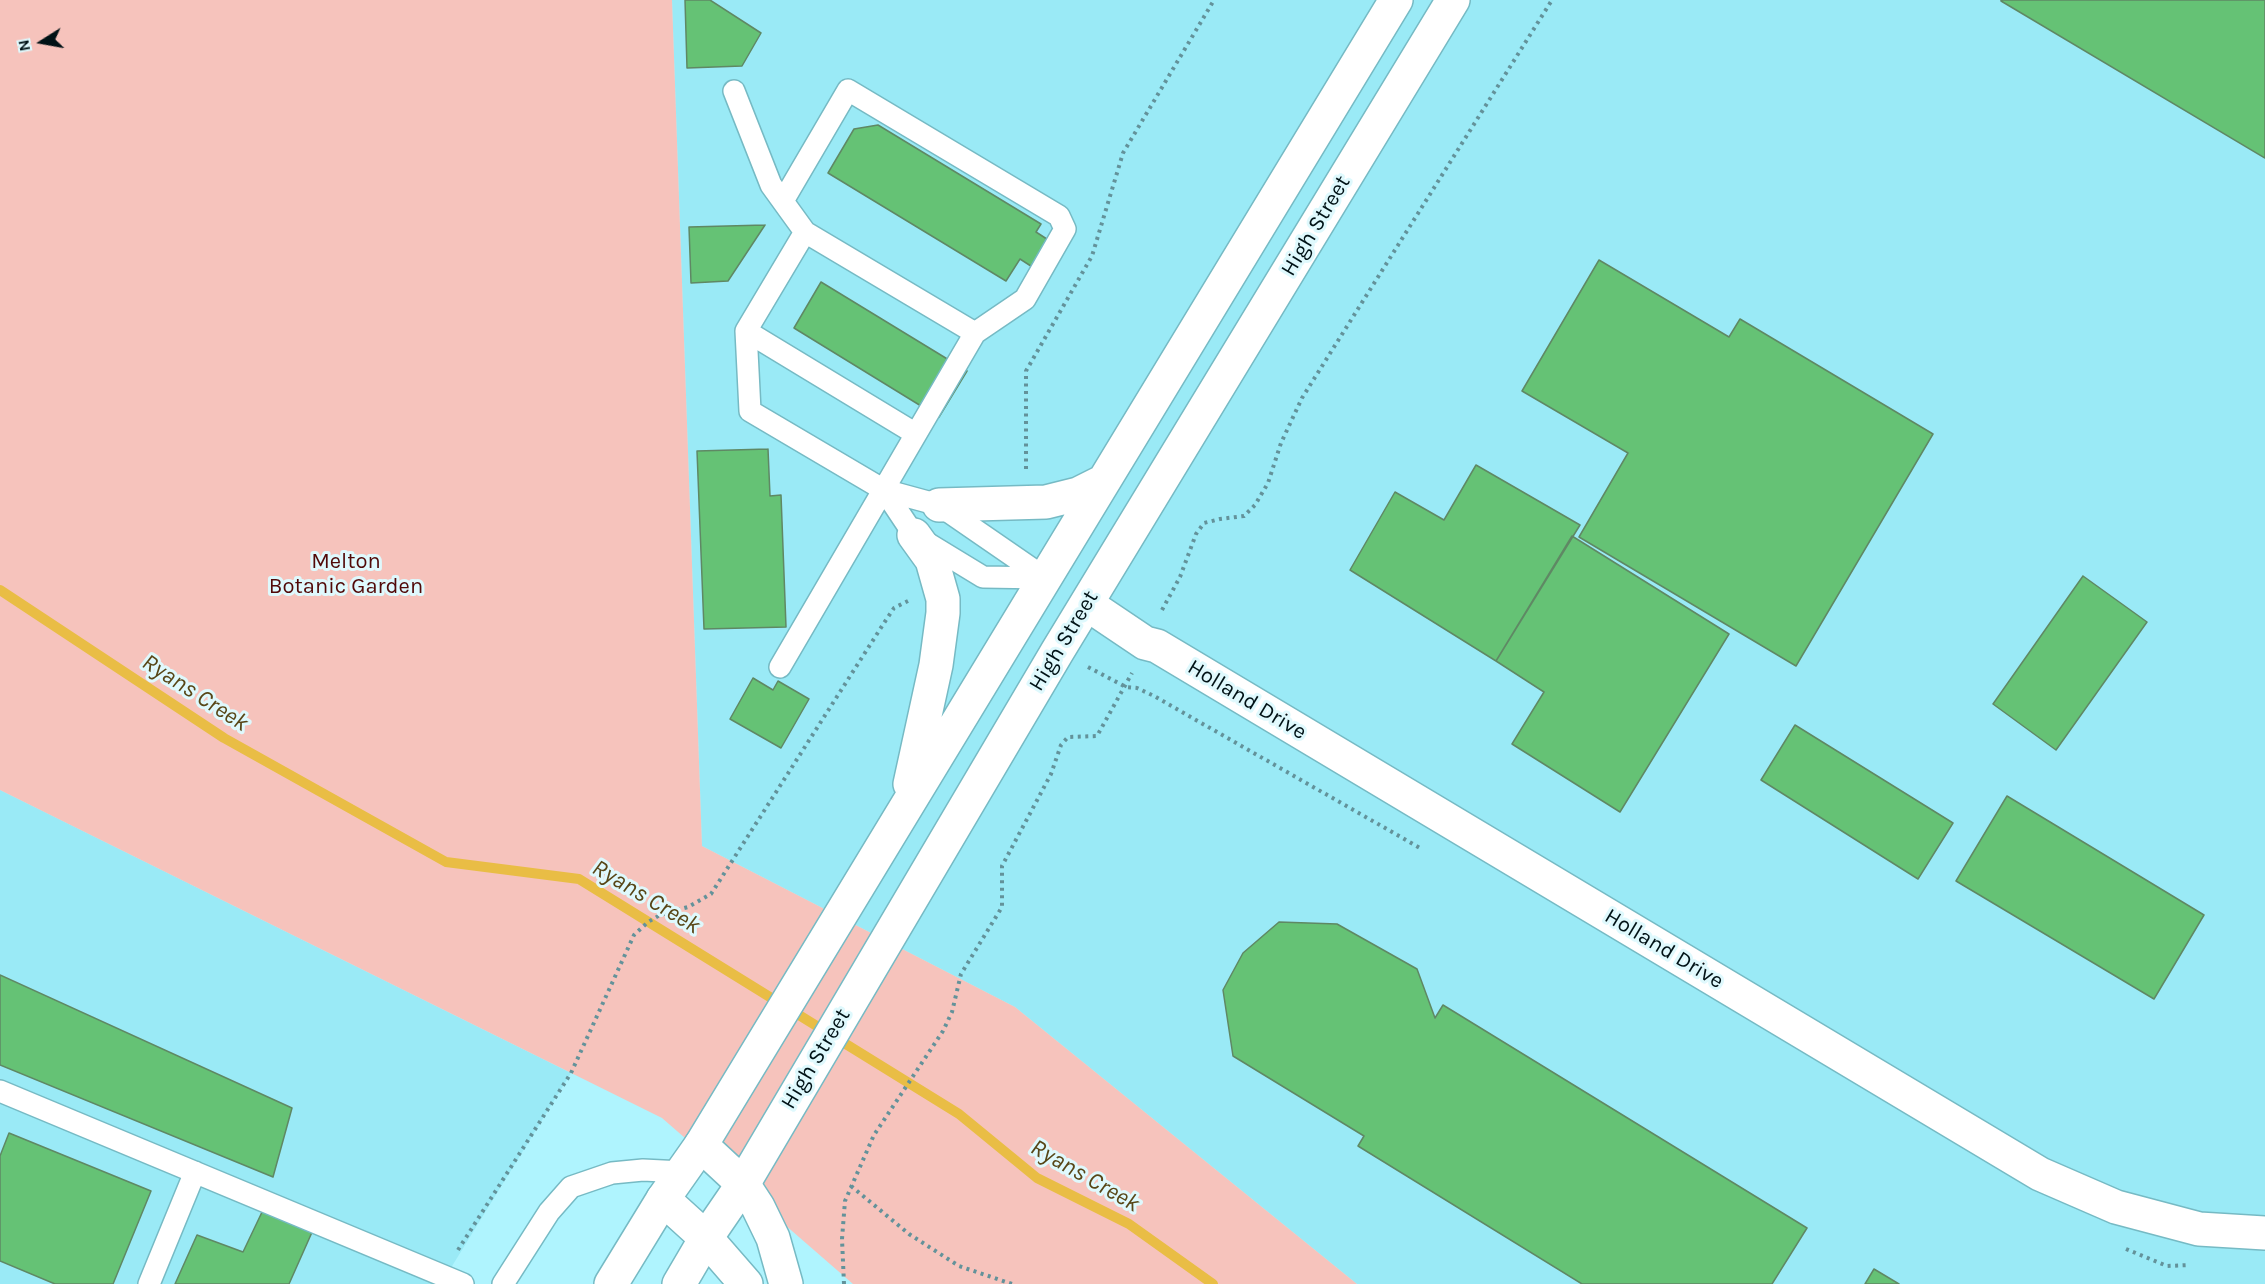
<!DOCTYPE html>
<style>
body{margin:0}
#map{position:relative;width:2265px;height:1284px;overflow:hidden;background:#aff4fe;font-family:Karla,sans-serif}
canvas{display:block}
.north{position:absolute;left:12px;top:12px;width:60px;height:60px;-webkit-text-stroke:4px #dff9fd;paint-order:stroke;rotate:259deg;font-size:16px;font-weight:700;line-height:24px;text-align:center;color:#001216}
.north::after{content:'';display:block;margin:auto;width:21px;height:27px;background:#001216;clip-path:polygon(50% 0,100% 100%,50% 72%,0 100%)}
</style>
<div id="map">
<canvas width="2265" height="1284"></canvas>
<div class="north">N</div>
</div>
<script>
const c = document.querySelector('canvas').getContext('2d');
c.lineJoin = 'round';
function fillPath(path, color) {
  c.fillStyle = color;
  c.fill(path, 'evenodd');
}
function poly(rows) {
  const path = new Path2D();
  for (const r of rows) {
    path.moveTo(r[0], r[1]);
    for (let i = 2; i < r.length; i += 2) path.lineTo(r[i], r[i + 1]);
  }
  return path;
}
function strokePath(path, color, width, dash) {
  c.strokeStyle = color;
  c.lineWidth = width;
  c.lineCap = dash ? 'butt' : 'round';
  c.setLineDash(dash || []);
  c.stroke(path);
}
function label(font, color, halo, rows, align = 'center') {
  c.font = font + ' Karla,sans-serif';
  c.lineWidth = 6;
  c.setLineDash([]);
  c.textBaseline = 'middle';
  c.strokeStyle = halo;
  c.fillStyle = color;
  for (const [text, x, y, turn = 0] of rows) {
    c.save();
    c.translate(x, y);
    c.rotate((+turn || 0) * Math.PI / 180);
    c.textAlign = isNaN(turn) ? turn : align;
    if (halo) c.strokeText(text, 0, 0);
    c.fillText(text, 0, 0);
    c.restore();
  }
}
fillPath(poly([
 [672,0,2265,0,2265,1284,1357,1284,1015,1007,702,846],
 [0,790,571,1073,441,1284,0,1284]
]), '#9aeaf6');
fillPath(poly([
 [0,0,672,0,702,846,1015,1007,1357,1284,853,1284,662,1118,0,790]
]), '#f6c3bc');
strokePath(poly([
 [0,590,224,738,446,862,579,879,959,1114,1037,1178,1129,1224,1213,1284]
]), '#e9bd45', 10);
const building = poly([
 [685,0,710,0,761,33,742,66,687,68,685,0],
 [2265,0,2265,158,2001,1,2001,0,2265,0],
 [878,125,1041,224,1036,232,1053,243,1037,270,1020,259,1006,281,828,173,854,129,878,125],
 [765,225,728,281,691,283,689,227,765,225],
 [1599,260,1729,337,1740,319,1933,434,1796,666,1579,537,1628,453,1522,391,1599,260],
 [821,282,967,371,939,417,794,328,821,282],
 [768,449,770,496,781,495,786,627,704,629,697,451,768,449],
 [1476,465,1580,525,1496,661,1350,570,1395,492,1444,520,1476,465],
 [1572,536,1729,634,1620,812,1512,744,1544,692,1496,661,1572,536],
 [2083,576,2147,622,2056,750,1993,704,2083,576],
 [753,678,773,690,778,681,809,699,781,748,730,719,753,678],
 [1795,725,1953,823,1918,879,1761,780,1795,725],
 [2007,796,2204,915,2154,999,1956,881,2007,796],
 [1279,922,1337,924,1417,969,1435,1018,1443,1005,1807,1228,1772,1284,1582,1284,1358,1146,1364,1136,1233,1056,1223,990,1243,953,1279,922],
 [0,975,292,1108,273,1177,0,1065,0,975],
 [9,1133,151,1191,113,1284,55,1284,0,1261,0,1156,9,1133],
 [263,1210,313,1230,289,1284,175,1284,197,1235,243,1252,263,1210],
 [1874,1269,1899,1284,1865,1284,1874,1269]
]);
fillPath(building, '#65c275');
strokePath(building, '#5f8864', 1.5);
const service = poly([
 [734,91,771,185,805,232,975,333,780,667],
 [783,201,848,90,1059,216,1065,229,1025,299,975,333],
 [805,232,746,331,750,411,884,490,939,505,1045,578],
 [746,331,916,434],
 [884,490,914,535,983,577,1045,578],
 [0,1091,463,1284],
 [149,1284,195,1172],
 [503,1284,549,1212,571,1187,612,1173,643,1170,683,1172]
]);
const minor = poly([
 [1087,604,1145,643,1157,646,2040,1174,2116,1207,2199,1229,2265,1233],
 [701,1145,743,1184,758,1207,773,1238,786,1284],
 [663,1199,706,1238,746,1284]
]);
const secondary = poly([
 [939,505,1046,502,1078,494,1104,481],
 [910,784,936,665,943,613,943,599,932,560,914,535],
 [611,1284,663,1199,701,1145,1396,0],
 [679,1284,706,1238,743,1184,1057,652,1453,0]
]);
strokePath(service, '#76bac4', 24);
strokePath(minor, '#76bac4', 36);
strokePath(secondary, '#76bac4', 36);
strokePath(poly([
 [1026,469,1026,371,1092,256,1123,153,1214,0],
 [1162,610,1180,577,1196,534,1204,523,1220,519,1244,516,1255,505,1268,483,1281,443,1302,398,1552,0],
 [1088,667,1126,687,1137,688,1154,696,1420,848],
 [851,1186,909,1234,959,1266,1012,1284],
 [2126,1249,2167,1266,2190,1265],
 [458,1250,571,1073,634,935,648,922,660,915,688,907,711,894,884,623,894,608,908,601],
 [844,1284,842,1239,845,1201,874,1135,943,1031,952,1012,961,974,1002,907,1002,866,1051,774,1061,745,1068,737,1097,736,1132,673]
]), '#63929a', 4, [3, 4.5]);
strokePath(service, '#fff', 21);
strokePath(minor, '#fff', 33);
strokePath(secondary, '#fff', 33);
label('22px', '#001216', '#dff9fd', [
 ["High Street",1316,226,-59],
 ["High Street",1064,641,-59],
 ["Holland Drive",1247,700,31],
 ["Holland Drive",1664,949,31],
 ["High Street",816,1059,-59]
]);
label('22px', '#510908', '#dff9fd', [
 ["Melton",346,562],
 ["Botanic Garden",346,587]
]);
label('italic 24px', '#584617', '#dff9fd', [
 ["Ryans Creek",195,693,33],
 ["Ryans Creek",646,897,31],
 ["Ryans Creek",1085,1176,30]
]);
</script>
